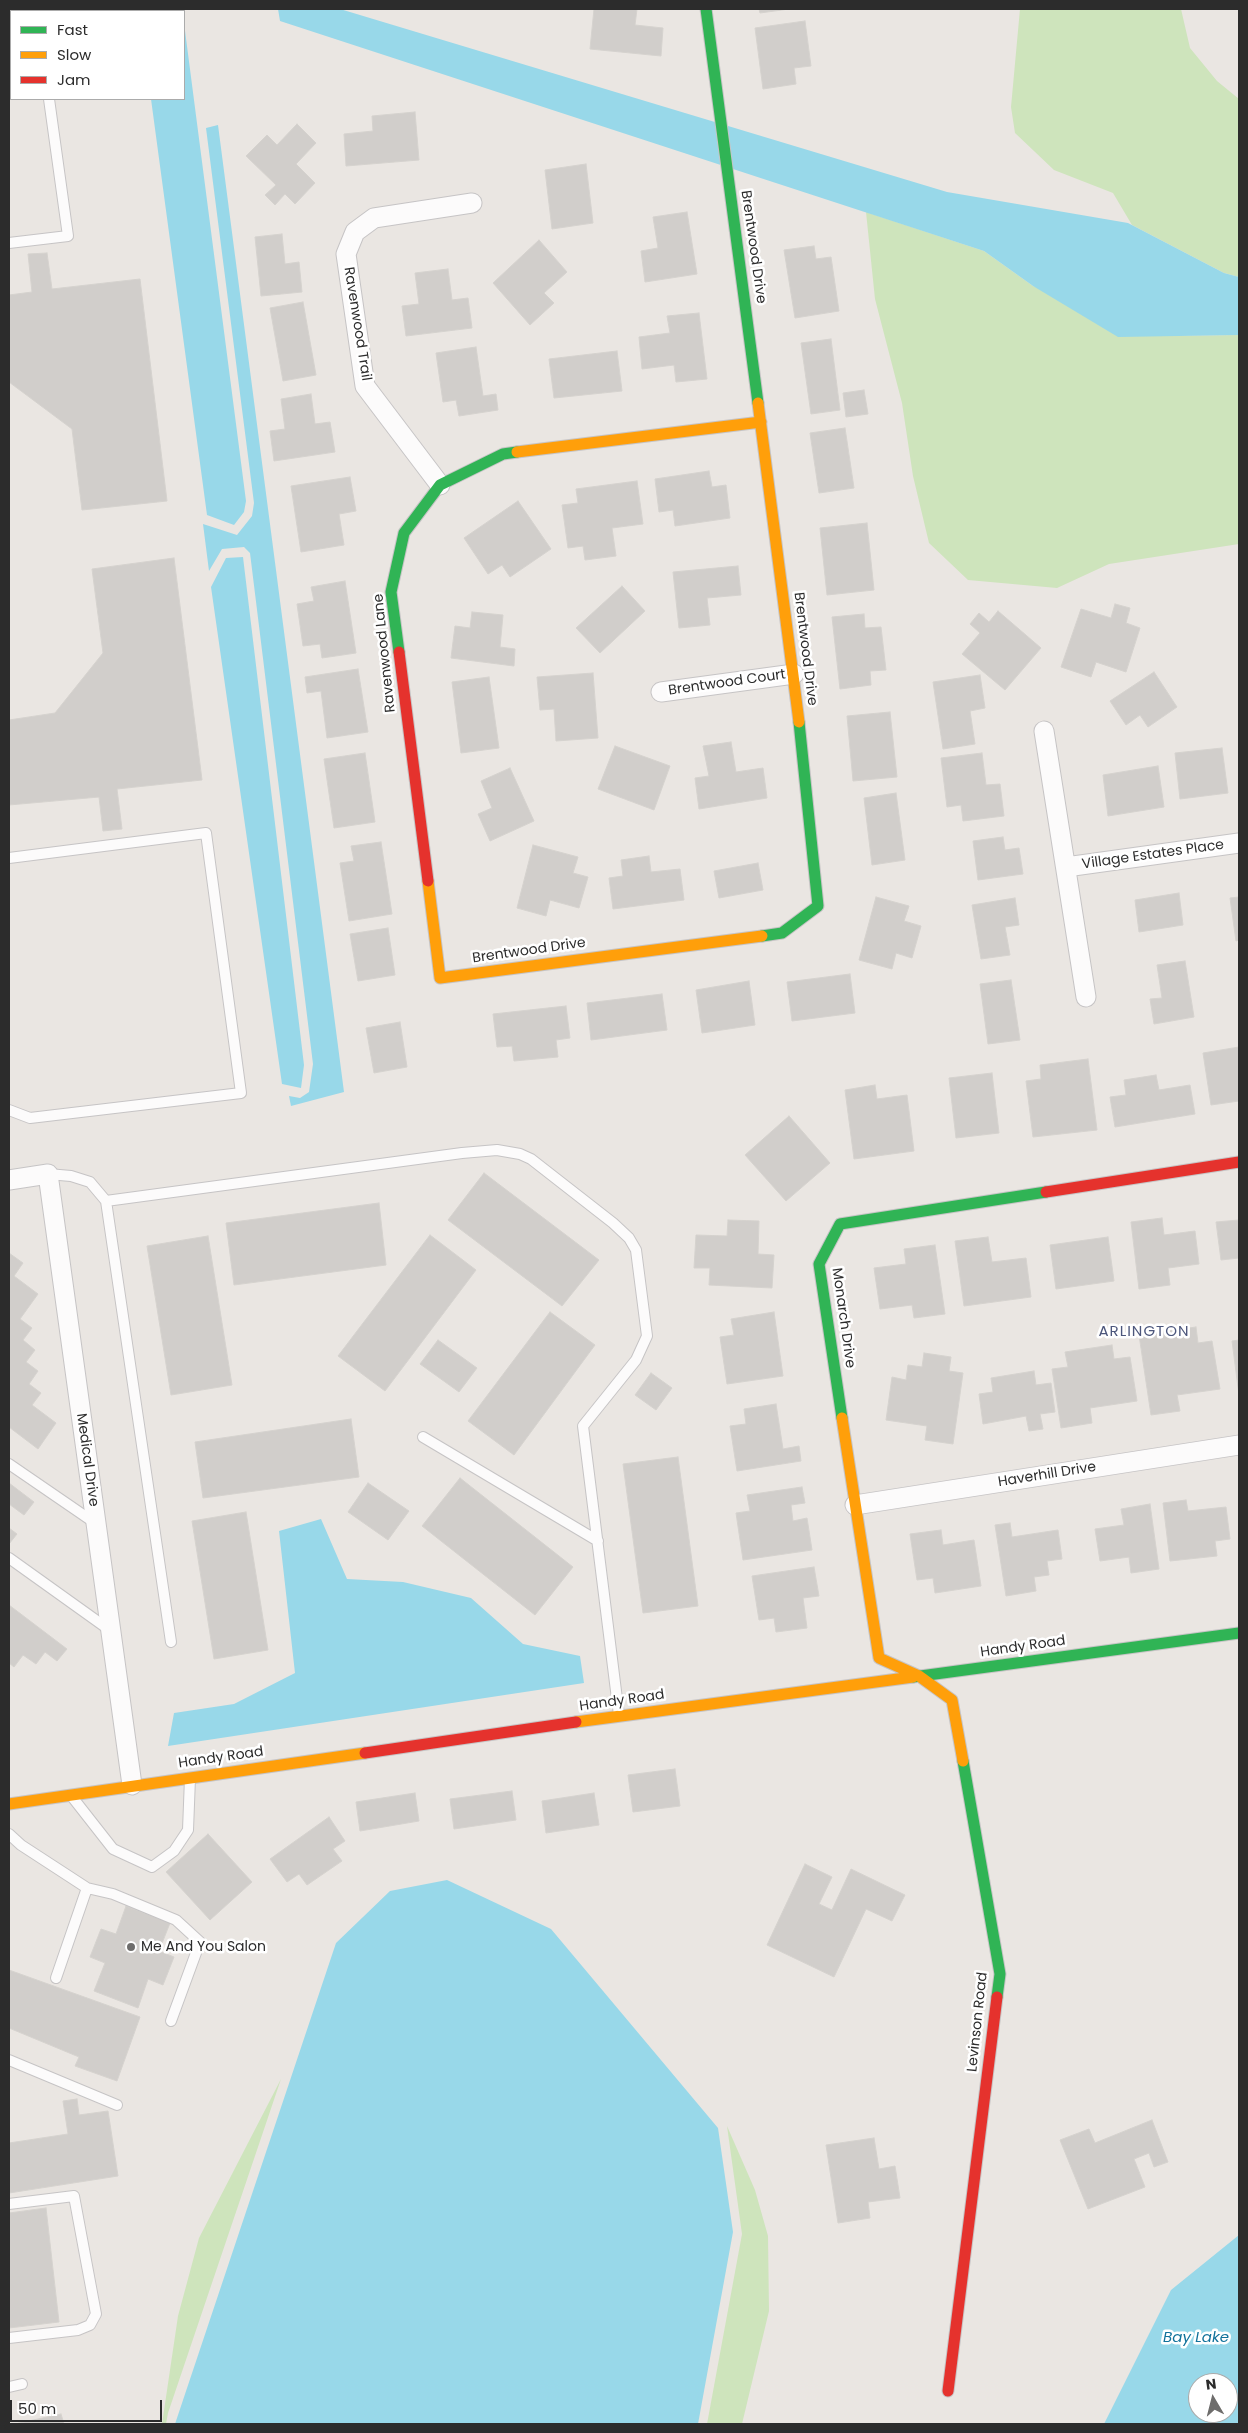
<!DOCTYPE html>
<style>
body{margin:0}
#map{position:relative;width:1248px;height:2433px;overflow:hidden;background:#eae6e2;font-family:Poppins,sans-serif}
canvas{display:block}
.frame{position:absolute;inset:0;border:10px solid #2c2c2c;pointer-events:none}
.legend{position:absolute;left:10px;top:10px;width:175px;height:90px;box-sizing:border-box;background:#fff;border:1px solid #ababab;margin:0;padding:6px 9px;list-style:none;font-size:15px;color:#2c2c2c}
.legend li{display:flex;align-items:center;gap:10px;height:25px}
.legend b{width:25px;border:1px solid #ababab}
.north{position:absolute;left:1188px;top:2373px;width:50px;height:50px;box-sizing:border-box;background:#fff;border:1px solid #ababab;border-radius:50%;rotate:352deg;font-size:14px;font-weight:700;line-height:20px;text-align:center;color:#2c2c2c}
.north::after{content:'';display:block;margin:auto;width:18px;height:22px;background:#6e6d6c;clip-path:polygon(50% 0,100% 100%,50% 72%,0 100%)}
.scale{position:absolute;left:10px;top:2400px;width:152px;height:22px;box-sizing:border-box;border:2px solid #2c2c2c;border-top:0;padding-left:6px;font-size:15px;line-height:18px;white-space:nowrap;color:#2c2c2c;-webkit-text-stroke:4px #fff;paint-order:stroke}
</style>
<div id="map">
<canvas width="1248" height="2433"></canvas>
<div class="frame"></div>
<ul class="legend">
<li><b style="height:6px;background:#30b455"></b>Fast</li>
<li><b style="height:6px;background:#ff9f0a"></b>Slow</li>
<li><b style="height:6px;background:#e5322d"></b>Jam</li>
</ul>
<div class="north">N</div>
<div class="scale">50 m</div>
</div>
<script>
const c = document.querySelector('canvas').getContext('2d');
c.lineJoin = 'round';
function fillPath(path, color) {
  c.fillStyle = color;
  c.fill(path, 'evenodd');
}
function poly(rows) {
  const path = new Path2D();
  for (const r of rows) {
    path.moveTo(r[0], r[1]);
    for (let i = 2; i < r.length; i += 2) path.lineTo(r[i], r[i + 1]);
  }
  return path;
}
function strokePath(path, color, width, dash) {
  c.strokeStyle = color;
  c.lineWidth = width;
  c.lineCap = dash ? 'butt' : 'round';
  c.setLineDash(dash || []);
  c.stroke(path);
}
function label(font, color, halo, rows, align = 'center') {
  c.font = font + ' Poppins,sans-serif';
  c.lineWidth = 5;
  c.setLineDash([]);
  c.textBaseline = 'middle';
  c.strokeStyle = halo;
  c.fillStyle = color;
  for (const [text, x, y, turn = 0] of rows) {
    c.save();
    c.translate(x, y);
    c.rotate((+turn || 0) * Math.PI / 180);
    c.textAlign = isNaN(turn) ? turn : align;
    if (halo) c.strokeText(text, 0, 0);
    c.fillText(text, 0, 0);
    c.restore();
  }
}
fillPath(poly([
 [1020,9,1181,9,1190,48,1217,81,1239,99,1239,277,1224,273,1132,225,1113,193,1054,170,1015,133,1011,107],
 [866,212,984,251,1033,286,1162,336,1239,335,1239,544,1109,564,1057,588,968,580,929,543,913,476,902,403,875,299],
 [281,2079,168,2413,166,2424,162,2424,178,2316,199,2238],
 [727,2126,755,2190,768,2236,769,2311,742,2424,707,2424,742,2234]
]), '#cee4bc');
fillPath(poly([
 [278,9,340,9,947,192,1128,223,1224,273,1239,277,1239,335,1118,337,1033,286,984,251,280,21],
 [184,23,246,501,244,512,234,525,207,515,151,99,184,99],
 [218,125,344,1092,291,1106,289,1096,300,1098,309,1092,313,1064,250,553,244,547,222,549,209,571,203,524,237,535,252,516,254,503,206,128],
 [243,557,304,1065,301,1088,282,1084,211,587,226,558],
 [321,1519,347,1579,403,1582,471,1598,523,1644,580,1656,584,1683,168,1746,174,1713,234,1704,295,1673,279,1531],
 [447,1880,551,1929,718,2128,733,2232,698,2424,175,2424,336,1943,390,1891],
 [1239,2235,1239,2424,1104,2424,1171,2290],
 [1198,2383,1228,2383,1228,2413,1198,2413]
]), '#98d8e9');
const building = poly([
 [594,9,637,9,635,25,663,28,661,56,590,49,594,9],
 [759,9,789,9,760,13,759,9],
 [805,21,811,66,794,68,796,84,763,89,755,28,805,21],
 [415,112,419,160,346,166,344,134,373,131,372,116,415,112],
 [297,124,316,143,296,164,315,183,295,204,285,194,275,205,265,195,276,185,246,156,267,135,277,145,297,124],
 [586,164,593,223,552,229,545,170,586,164],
 [687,212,697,274,645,282,641,251,658,248,653,217,687,212],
 [282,234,285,264,299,262,302,292,261,296,255,237,282,234],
 [539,240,567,272,544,293,554,303,530,325,493,283,539,240],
 [814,246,816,259,831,257,839,311,795,318,784,250,814,246],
 [47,253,52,289,140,279,167,501,82,510,72,429,9,382,9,295,32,292,28,254,47,253],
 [448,269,452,300,468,298,472,328,406,336,402,306,419,304,415,273,448,269],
 [303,302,316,375,283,381,270,308,303,302],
 [699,313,707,379,676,382,674,365,642,369,639,337,670,333,667,316,699,313],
 [831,339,840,410,811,414,801,343,831,339],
 [476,347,483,396,496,394,498,410,459,416,456,400,443,402,436,353,476,347],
 [617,351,622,391,554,398,549,359,617,351],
 [864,390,868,414,846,417,843,393,864,390],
 [311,394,315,424,330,422,335,452,274,461,270,431,285,429,281,399,311,394],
 [845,428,854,488,819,493,810,433,845,428],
 [709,471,712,487,726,485,730,518,675,526,673,510,659,512,655,479,709,471],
 [350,477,356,511,339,514,344,545,301,552,291,486,350,477],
 [637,481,643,524,612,528,616,556,585,560,583,546,568,548,562,505,578,503,576,489,637,481],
 [518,501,551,549,510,577,502,565,488,574,464,538,518,501],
 [867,523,874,590,827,595,820,528,867,523],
 [174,558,202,780,117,789,122,829,103,831,99,797,9,805,9,720,55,713,103,653,92,569,174,558],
 [738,566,741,595,707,598,710,625,679,628,673,572,738,566],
 [345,581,356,653,322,658,320,644,303,646,297,604,314,601,311,587,345,581],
 [622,586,645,611,600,653,576,628,622,586],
 [1115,604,1130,608,1126,623,1140,628,1126,672,1096,662,1091,677,1061,667,1081,609,1111,618,1115,604],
 [998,611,1041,648,1005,690,962,654,980,633,970,624,979,613,989,622,998,611],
 [472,612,503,615,500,647,515,649,514,666,451,658,455,626,470,628,472,612],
 [864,614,865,628,881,627,886,670,870,671,871,685,840,689,832,617,864,614],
 [358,669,368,732,327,738,321,691,307,693,305,677,358,669],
 [1154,672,1177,707,1148,727,1140,715,1126,725,1110,701,1154,672],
 [593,673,598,738,556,741,554,709,540,710,537,677,593,673],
 [980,675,985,708,970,711,975,744,943,749,933,682,980,675],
 [489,677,499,748,461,753,452,682,489,677],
 [890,712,897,777,853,781,847,716,890,712],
 [731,742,736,772,763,768,767,798,699,809,695,778,709,776,703,746,731,742],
 [615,746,670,766,654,810,598,789,615,746],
 [1222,748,1228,793,1180,799,1175,753,1222,748],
 [365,753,375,822,334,828,324,759,365,753],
 [982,753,986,785,1000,784,1004,816,963,821,961,805,947,807,941,758,982,753],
 [1158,766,1164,807,1108,816,1103,775,1158,766],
 [510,768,534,821,490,841,478,814,492,808,481,781,510,768],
 [896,793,905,860,872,865,864,798,896,793],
 [1003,837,1005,850,1019,848,1023,874,978,880,973,841,1003,837],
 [381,842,392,914,349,921,340,863,354,861,351,846,381,842],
 [533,845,578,857,573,873,588,877,579,908,550,900,546,916,517,908,533,845],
 [649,856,651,872,680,869,684,900,613,909,609,878,623,876,621,860,649,856],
 [758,863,763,890,719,898,714,871,758,863],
 [1179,893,1183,925,1139,932,1135,900,1179,893],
 [876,897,909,906,904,921,921,926,912,958,896,953,892,969,859,960,876,897],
 [1239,897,1239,940,1236,941,1230,898,1239,897],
 [1015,898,1019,925,1005,927,1010,955,981,959,972,905,1015,898],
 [388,928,395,975,358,981,350,934,388,928],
 [1185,961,1194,1017,1154,1024,1150,999,1162,998,1157,965,1185,961],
 [850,974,855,1013,792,1021,787,982,850,974],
 [1011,980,1020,1040,988,1044,980,984,1011,980],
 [749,981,755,1025,702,1033,696,990,749,981],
 [662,994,667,1030,591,1040,587,1003,662,994],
 [566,1006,570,1038,556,1040,558,1057,514,1061,512,1046,497,1047,493,1014,566,1006],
 [400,1022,407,1067,374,1073,366,1028,400,1022],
 [1239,1047,1239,1101,1211,1105,1203,1053,1239,1047],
 [1088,1059,1097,1130,1033,1137,1026,1081,1041,1079,1040,1065,1088,1059],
 [992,1073,999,1133,956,1138,949,1078,992,1073],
 [1156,1075,1159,1090,1190,1085,1195,1114,1115,1127,1110,1097,1126,1095,1124,1080,1156,1075],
 [875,1085,877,1099,907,1095,914,1151,854,1159,845,1090,875,1085],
 [789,1116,830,1163,786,1201,745,1155,789,1116],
 [484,1173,599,1260,562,1306,448,1220,484,1173],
 [379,1203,386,1265,234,1285,226,1223,379,1203],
 [1162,1218,1164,1235,1195,1231,1199,1264,1168,1268,1170,1285,1139,1289,1131,1222,1162,1218],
 [728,1220,759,1221,758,1254,774,1255,772,1288,709,1285,710,1268,694,1268,696,1235,727,1236,728,1220],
 [1239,1220,1239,1258,1221,1260,1216,1222,1239,1220],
 [430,1235,476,1270,385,1391,338,1356,430,1235],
 [208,1236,232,1385,171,1395,147,1246,208,1236],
 [988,1237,992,1262,1026,1258,1031,1297,964,1306,955,1241,988,1237],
 [1108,1237,1114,1281,1056,1289,1050,1245,1108,1237],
 [935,1245,945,1314,914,1318,912,1305,880,1309,874,1268,906,1264,904,1249,935,1245],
 [9,1253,23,1263,14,1276,38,1294,20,1319,32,1328,23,1340,35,1350,26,1362,38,1371,29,1384,41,1393,32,1405,56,1423,38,1449,9,1427,9,1253],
 [550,1312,595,1345,514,1455,468,1421,550,1312],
 [774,1312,783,1376,727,1384,720,1337,734,1335,731,1319,774,1312],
 [1196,1327,1198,1343,1212,1341,1220,1389,1177,1395,1180,1411,1151,1415,1139,1335,1196,1327],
 [438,1340,477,1368,459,1392,420,1364,438,1340],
 [1239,1340,1239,1395,1232,1341,1239,1340],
 [1112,1345,1114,1359,1130,1357,1137,1401,1090,1408,1092,1423,1061,1428,1052,1369,1068,1367,1065,1352,1112,1345],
 [924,1353,951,1357,949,1371,963,1373,953,1444,925,1440,927,1426,886,1420,892,1377,906,1380,908,1365,922,1367,924,1353],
 [1034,1371,1036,1385,1051,1383,1055,1412,1040,1414,1043,1429,1029,1431,1026,1416,983,1424,979,1394,993,1392,991,1378,1034,1371],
 [651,1373,672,1388,656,1410,635,1395,651,1373],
 [776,1404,783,1449,799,1446,801,1461,737,1471,730,1426,746,1424,744,1409,776,1404],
 [351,1419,359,1477,203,1498,195,1442,351,1419],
 [678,1457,698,1606,643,1613,623,1464,678,1457],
 [460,1478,573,1567,535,1615,422,1526,460,1478],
 [9,1483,34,1502,24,1515,9,1504,9,1483],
 [368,1483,409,1511,388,1540,348,1512,368,1483],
 [802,1487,805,1503,791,1505,793,1521,807,1518,812,1550,743,1560,736,1513,750,1511,747,1495,802,1487],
 [1186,1500,1188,1511,1226,1507,1230,1539,1215,1541,1217,1556,1170,1561,1163,1503,1186,1500],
 [1150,1504,1159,1569,1131,1573,1129,1557,1100,1561,1095,1529,1124,1525,1121,1509,1150,1504],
 [246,1512,268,1650,214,1659,192,1521,246,1512],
 [1010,1523,1012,1537,1058,1530,1062,1559,1047,1561,1049,1575,1034,1577,1036,1591,1006,1596,995,1525,1010,1523],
 [9,1528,17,1534,9,1544,9,1528],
 [941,1530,943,1545,974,1540,981,1586,935,1593,933,1578,917,1580,910,1534,941,1530],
 [814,1567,819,1596,803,1598,807,1628,776,1632,774,1618,759,1620,752,1576,814,1567],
 [9,1605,67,1649,57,1661,45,1652,36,1664,23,1655,14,1667,9,1663,9,1605],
 [675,1769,680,1806,633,1812,628,1775,675,1769],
 [512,1791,516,1820,454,1829,450,1799,512,1791],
 [415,1793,419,1821,360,1831,356,1802,415,1793],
 [594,1793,599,1825,546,1833,542,1801,594,1793],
 [329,1817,345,1841,333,1849,342,1861,307,1885,299,1874,287,1882,270,1859,329,1817],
 [208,1834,252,1882,210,1920,166,1872,208,1834],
 [805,1864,832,1877,819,1904,832,1910,851,1869,905,1895,892,1921,866,1909,834,1977,767,1945,805,1864],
 [126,1906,170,1923,159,1951,174,1957,163,1985,148,1979,138,2008,94,1991,105,1963,90,1957,101,1929,116,1934,126,1906],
 [9,1970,140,2017,117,2081,75,2066,79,2057,9,2028,9,1970],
 [77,2099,79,2115,108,2111,118,2176,9,2193,9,2143,68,2134,63,2101,77,2099],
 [1152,2120,1168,2162,1154,2167,1149,2153,1134,2159,1145,2187,1088,2209,1060,2140,1089,2129,1095,2143,1152,2120],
 [874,2138,879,2169,895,2166,900,2198,868,2202,870,2218,838,2223,826,2145,874,2138],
 [46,2208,59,2322,9,2328,9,2213,46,2208],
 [61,2414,64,2424,15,2424,61,2414]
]);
fillPath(building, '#d1cecb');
strokePath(building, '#d5d2ce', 1);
const lane = poly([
 [36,9,37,11],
 [9,243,68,236,49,99],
 [9,858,206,833,241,1093,30,1118,9,1110],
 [48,1174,71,1176,90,1182,106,1201,462,1153,497,1150,520,1154,531,1159,613,1223,629,1238,636,1250,647,1336,636,1360,583,1426,619,1715],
 [106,1201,171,1642],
 [423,1437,598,1541],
 [9,1464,95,1523],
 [9,1558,111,1631],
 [73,1798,113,1849,152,1867,174,1851,188,1830,190,1778],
 [9,1834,21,1845,87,1888,113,1894,176,1920,200,1942,171,2021],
 [56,1978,87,1888],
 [9,2060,117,2105],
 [9,2204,74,2196,96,2314,90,2325,78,2330,9,2338],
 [9,2387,22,2384]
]);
const street = poly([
 [440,485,365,386,346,254,355,232,374,218,472,203],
 [661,692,794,674],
 [1044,731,1086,997],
 [1066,867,1239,843],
 [9,1180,48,1174,132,1785],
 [855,1505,1239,1445]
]);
const fast = poly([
 [706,9,758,403],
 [399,652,391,592,404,533,440,485,503,454,517,452],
 [762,936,782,933,818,906,799,722],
 [842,1418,819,1264,840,1224,1046,1192],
 [913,1677,1239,1633],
 [963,1761,1000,1974,997,1997]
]);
const slow = poly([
 [758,403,799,722],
 [517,452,761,422],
 [428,881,440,978,762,936],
 [842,1418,879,1658,919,1676,952,1700,963,1761],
 [576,1722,913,1677],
 [9,1804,365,1753]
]);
const jam = poly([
 [399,652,428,881],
 [1046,1192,1239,1162],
 [365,1753,576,1722],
 [948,2391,997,1997]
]);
strokePath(lane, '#c6c4c5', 12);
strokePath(street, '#c6c4c5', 21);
strokePath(fast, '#c6c4c5', 13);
strokePath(slow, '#c6c4c5', 13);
strokePath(jam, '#c6c4c5', 13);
strokePath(lane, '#fcfbfb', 10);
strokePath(street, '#fcfbfb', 19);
strokePath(fast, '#30b455', 11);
strokePath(slow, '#ff9f0a', 11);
strokePath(jam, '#e5322d', 11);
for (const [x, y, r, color] of [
 [131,1947,5,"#6e6d6c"]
]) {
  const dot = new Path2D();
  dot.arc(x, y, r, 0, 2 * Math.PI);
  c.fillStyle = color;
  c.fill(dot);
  strokePath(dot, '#fff', 2);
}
label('14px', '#2c2c2c', '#fff', [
 ["Brentwood Drive",753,247,82],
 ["Ravenwood Trail",357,324,81],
 ["Brentwood Drive",805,649,83],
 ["Ravenwood Lane",385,653,-96],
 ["Brentwood Court",727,683,-8],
 ["Village Estates Place",1153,855,-8],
 ["Brentwood Drive",529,951,-8],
 ["Monarch Drive",843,1318,82],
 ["Medical Drive",87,1460,82],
 ["Haverhill Drive",1047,1475,-9],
 ["Handy Road",1023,1647,-8],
 ["Handy Road",622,1701,-8],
 ["Handy Road",221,1758,-8],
 ["Levinson Road",978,2022,-84]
]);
label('14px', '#2c2c2c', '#fff', [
 ["Me And You Salon",141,1947]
], 'left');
c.letterSpacing = '1px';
label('15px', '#4d577c', '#fff', [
 ["ARLINGTON",1144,1332]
]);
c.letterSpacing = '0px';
label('italic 15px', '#11729b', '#fff', [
 ["Bay Lake",1196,2338]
]);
</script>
